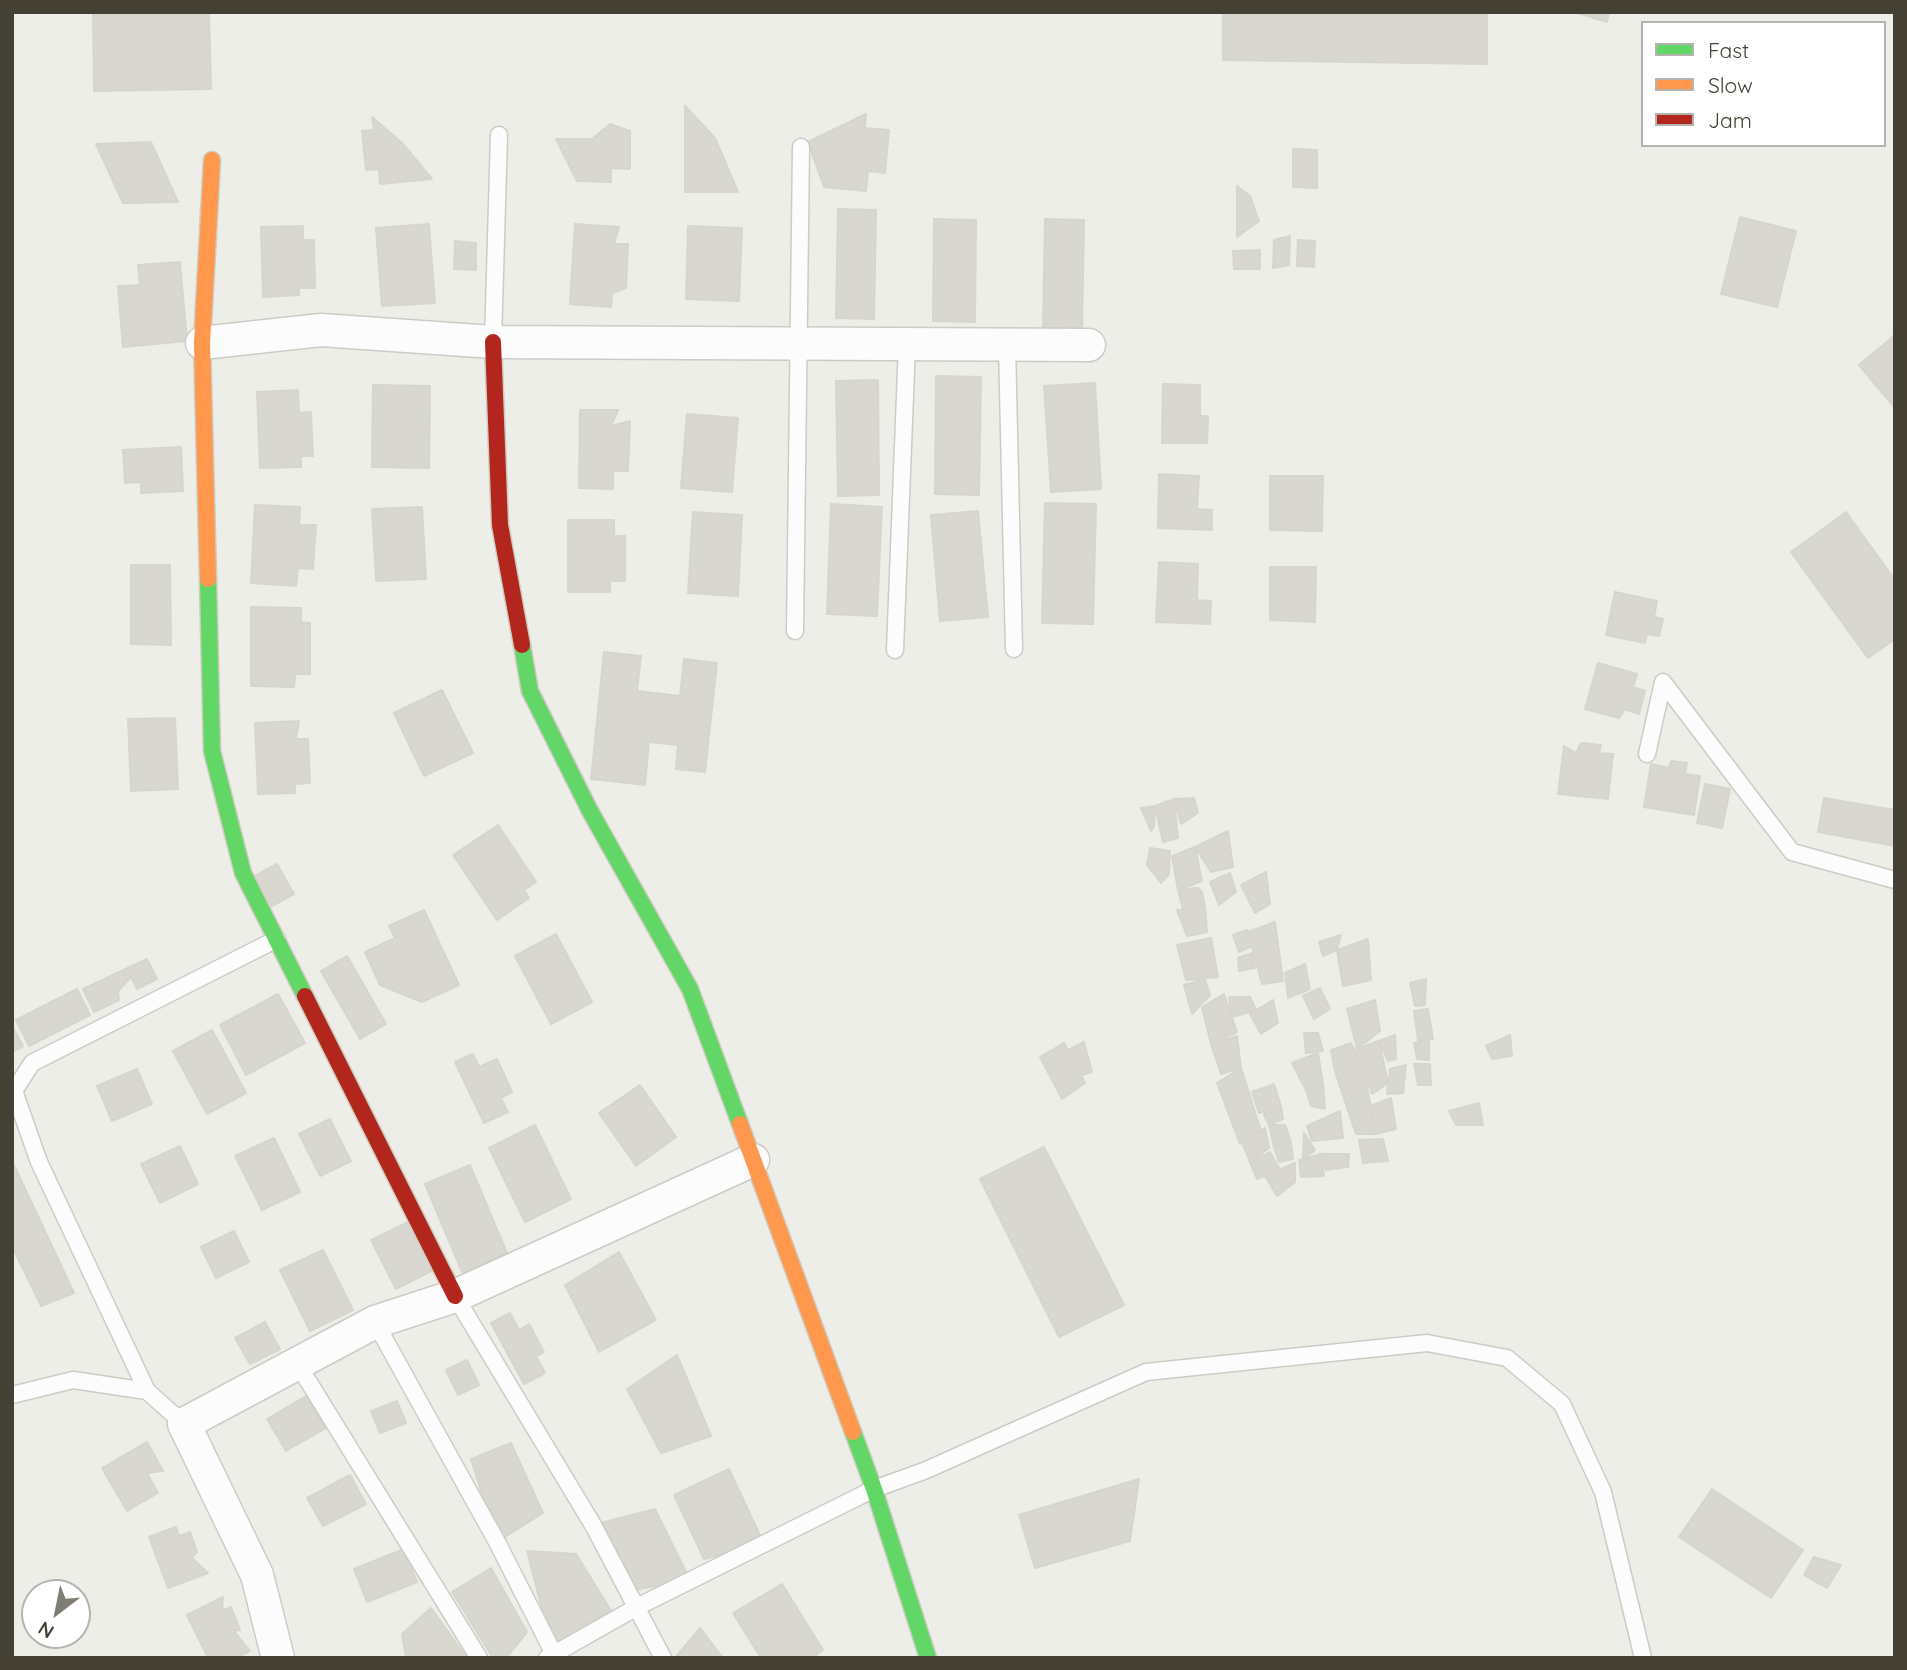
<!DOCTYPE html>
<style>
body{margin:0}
#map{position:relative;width:1907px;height:1670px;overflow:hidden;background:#eeeee8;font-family:Quicksand,sans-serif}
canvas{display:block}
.frame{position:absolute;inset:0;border:14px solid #444034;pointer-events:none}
.legend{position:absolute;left:1641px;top:21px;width:245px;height:126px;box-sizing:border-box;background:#fff;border:2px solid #b4b3ae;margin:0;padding:9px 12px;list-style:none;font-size:21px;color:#444034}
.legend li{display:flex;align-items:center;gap:14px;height:35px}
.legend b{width:35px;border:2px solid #b4b3ae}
.north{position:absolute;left:21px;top:1579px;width:70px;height:70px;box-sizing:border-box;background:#fff;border:2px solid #b4b3ae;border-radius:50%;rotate:212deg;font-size:19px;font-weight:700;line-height:28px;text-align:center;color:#444034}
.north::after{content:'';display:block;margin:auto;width:24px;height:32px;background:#807d73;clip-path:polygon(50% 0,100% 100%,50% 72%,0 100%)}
</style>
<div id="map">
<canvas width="1907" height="1670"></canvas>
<div class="frame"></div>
<ul class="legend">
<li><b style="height:9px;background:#63d668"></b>Fast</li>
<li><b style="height:9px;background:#ff974d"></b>Slow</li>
<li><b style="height:9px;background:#b3261e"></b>Jam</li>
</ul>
<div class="north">N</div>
</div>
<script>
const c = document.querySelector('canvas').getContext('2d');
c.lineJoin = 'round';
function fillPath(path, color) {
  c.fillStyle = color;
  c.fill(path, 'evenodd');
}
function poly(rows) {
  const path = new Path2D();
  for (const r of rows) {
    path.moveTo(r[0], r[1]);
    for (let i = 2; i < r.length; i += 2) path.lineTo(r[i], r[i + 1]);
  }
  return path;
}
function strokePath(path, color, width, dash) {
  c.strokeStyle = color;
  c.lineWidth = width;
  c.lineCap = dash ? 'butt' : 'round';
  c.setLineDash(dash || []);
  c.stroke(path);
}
const building = poly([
 [93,12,209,12,211,89,94,91,93,12],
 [1223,12,1487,12,1487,64,1223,60,1223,12],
 [1574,12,1609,12,1607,22,1574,12],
 [685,106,715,138,738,192,685,192,685,106],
 [866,114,865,128,889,130,885,173,868,171,866,191,824,187,808,142,866,114],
 [372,117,403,144,432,179,380,184,379,169,366,170,362,131,374,130,372,117],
 [610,124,630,131,630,169,611,168,611,182,577,181,556,139,592,139,610,124],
 [151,142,178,202,123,203,96,144,151,142],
 [1293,149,1317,150,1317,188,1293,187,1293,149],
 [1237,186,1250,196,1259,221,1237,237,1237,186],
 [838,209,876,210,874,319,836,318,838,209],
 [1740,217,1796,231,1777,307,1721,294,1740,217],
 [934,219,976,220,975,322,933,321,934,219],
 [1045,219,1084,220,1082,329,1043,328,1045,219],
 [429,224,435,303,382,306,376,228,429,224],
 [575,224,619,227,614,244,628,244,626,288,612,293,611,307,570,304,575,224],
 [303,226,303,240,314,240,315,288,299,288,299,295,263,297,261,227,303,226],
 [688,226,742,228,739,301,686,299,688,226],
 [1290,236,1289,265,1273,268,1274,240,1290,236],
 [1298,240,1315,241,1314,267,1297,266,1298,240],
 [455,241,476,243,476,270,454,269,455,241],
 [1260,250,1260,269,1234,269,1233,251,1260,250],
 [180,262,187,341,123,347,118,286,140,285,138,265,180,262],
 [1895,335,1895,408,1859,365,1895,335],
 [936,376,981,377,979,495,935,494,936,376],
 [878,380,879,495,838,496,836,381,878,380],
 [1095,383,1101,489,1051,492,1044,386,1095,383],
 [1163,384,1200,385,1200,416,1208,416,1207,443,1162,443,1163,384],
 [373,385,430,386,429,468,372,467,373,385],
 [298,390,299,413,311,412,313,456,301,456,301,467,260,468,257,392,298,390],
 [580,410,618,410,611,426,630,421,628,471,613,471,613,489,579,488,580,410],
 [687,414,738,418,732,492,681,488,687,414],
 [181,447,183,491,141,493,141,482,125,483,123,450,181,447],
 [1159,474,1199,476,1197,509,1212,510,1212,530,1158,528,1159,474],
 [1270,476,1323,476,1322,531,1270,530,1270,476],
 [1045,503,1096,504,1093,624,1042,623,1045,503],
 [831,504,882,507,877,616,827,614,831,504],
 [255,505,300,507,299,525,316,525,313,569,298,568,296,586,251,583,255,505],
 [422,507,426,579,376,581,372,509,422,507],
 [978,511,988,617,940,621,931,515,978,511],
 [693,512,742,515,738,596,688,593,693,512],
 [1846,512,1895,580,1895,639,1868,658,1791,552,1846,512],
 [568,520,614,520,614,536,625,536,625,581,610,581,610,592,568,592,568,520],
 [1159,562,1198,564,1197,600,1211,601,1210,624,1156,622,1159,562],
 [131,565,170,565,171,645,131,644,131,565],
 [1270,567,1316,567,1315,622,1270,620,1270,567],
 [1615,592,1657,601,1654,617,1663,619,1659,636,1647,634,1645,643,1606,635,1615,592],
 [251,607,301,608,301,622,310,623,310,674,295,674,294,687,251,686,251,607],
 [604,652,641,656,637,691,680,696,684,659,717,663,705,772,676,769,678,745,649,742,645,785,591,779,604,652],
 [1598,663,1637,674,1633,687,1645,691,1639,714,1625,709,1619,718,1585,709,1598,663],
 [442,690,473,753,424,776,394,713,442,690],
 [175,718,178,789,131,791,128,719,175,718],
 [299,721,296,739,308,739,310,783,295,784,295,793,258,794,255,723,299,721],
 [1581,743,1601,745,1599,753,1613,754,1608,799,1558,794,1564,746,1576,753,1581,743],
 [1671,761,1687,763,1685,774,1700,776,1694,815,1644,807,1651,764,1669,768,1671,761],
 [1705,784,1730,789,1722,828,1697,823,1705,784],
 [1194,798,1198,813,1181,824,1174,799,1194,798],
 [1824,798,1895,810,1895,846,1818,832,1824,798],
 [1174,799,1178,838,1163,842,1155,806,1174,799],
 [1155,806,1154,826,1151,831,1141,808,1155,806],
 [498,825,536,882,524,890,529,898,497,920,453,855,498,825],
 [1228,831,1233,867,1211,872,1195,847,1228,831],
 [1195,847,1202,881,1178,890,1172,856,1195,847],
 [1150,848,1170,851,1169,874,1161,883,1147,865,1150,848],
 [277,864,294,894,270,907,253,877,277,864],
 [1266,872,1270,904,1255,913,1241,885,1266,872],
 [1230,873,1236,892,1219,905,1210,882,1230,873],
 [1198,888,1202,892,1205,907,1183,909,1178,890,1198,888],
 [1205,907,1207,932,1187,936,1177,910,1205,907],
 [424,910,459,985,422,1002,380,985,365,952,395,938,389,926,424,910],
 [1275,922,1283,981,1262,984,1248,932,1275,922],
 [1247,930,1252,946,1239,952,1233,935,1247,930],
 [556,934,592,1002,551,1024,515,956,556,934],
 [1341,935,1337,950,1323,956,1319,942,1341,935],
 [1211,938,1218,977,1186,980,1177,945,1211,938],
 [1368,939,1371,980,1343,986,1337,950,1368,939],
 [1252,953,1255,968,1239,971,1238,958,1252,953],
 [347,956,386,1024,360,1039,321,971,347,956],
 [147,959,157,979,137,989,131,977,118,991,119,1000,94,1012,83,989,147,959],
 [1305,964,1310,989,1288,998,1285,973,1305,964],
 [1205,979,1210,995,1192,1014,1184,985,1205,979],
 [1426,979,1425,1005,1415,1006,1410,983,1426,979],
 [1320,988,1330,1009,1314,1019,1303,996,1320,988],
 [77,989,90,1015,29,1046,16,1020,77,989],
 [278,994,305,1043,246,1075,220,1025,278,994],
 [1224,994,1237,1032,1211,1044,1202,1007,1224,994],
 [1229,997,1250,997,1256,1010,1232,1017,1229,997],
 [1273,1000,1278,1023,1261,1034,1250,1014,1273,1000],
 [1375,1000,1380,1031,1357,1049,1347,1009,1375,1000],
 [1428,1009,1433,1039,1418,1041,1414,1011,1428,1009],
 [12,1026,23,1046,12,1052,12,1026],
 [212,1030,246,1093,207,1114,173,1051,212,1030],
 [1304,1033,1318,1033,1323,1051,1306,1053,1304,1033],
 [1395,1035,1396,1059,1388,1061,1379,1041,1395,1035],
 [1510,1035,1512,1056,1492,1059,1486,1046,1510,1035],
 [1237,1036,1241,1068,1221,1074,1211,1044,1237,1036],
 [1429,1040,1429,1060,1417,1059,1414,1043,1429,1040],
 [1379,1041,1388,1083,1372,1094,1357,1049,1379,1041],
 [1084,1042,1092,1072,1082,1075,1068,1050,1084,1042],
 [1064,1043,1085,1083,1062,1099,1040,1057,1064,1043],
 [1351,1043,1363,1066,1335,1071,1331,1050,1351,1043],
 [1318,1053,1323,1084,1306,1090,1292,1063,1318,1053],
 [473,1054,479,1067,497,1059,512,1092,501,1098,508,1112,484,1123,455,1062,473,1054],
 [1414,1064,1430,1064,1431,1085,1418,1085,1414,1064],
 [1406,1065,1403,1093,1387,1094,1390,1069,1406,1065],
 [1363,1066,1376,1134,1356,1134,1335,1071,1363,1066],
 [1241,1068,1261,1131,1240,1144,1217,1083,1241,1068],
 [137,1069,152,1104,112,1121,97,1086,137,1069],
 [1274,1084,1281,1106,1259,1113,1252,1092,1274,1084],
 [1323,1084,1325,1109,1311,1106,1306,1090,1323,1084],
 [640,1085,676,1137,636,1166,599,1113,640,1085],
 [1391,1098,1396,1129,1376,1134,1370,1106,1391,1098],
 [1479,1103,1483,1125,1456,1125,1449,1111,1479,1103],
 [1281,1106,1283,1119,1269,1125,1264,1115,1267,1110,1281,1106],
 [1340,1111,1343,1138,1312,1141,1307,1126,1340,1111],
 [330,1119,351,1161,320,1176,299,1134,330,1119],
 [535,1125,571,1199,525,1222,489,1148,535,1125],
 [1269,1125,1285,1125,1291,1142,1274,1147,1269,1125],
 [1265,1128,1269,1148,1250,1162,1243,1145,1265,1128],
 [1304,1133,1315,1150,1303,1159,1304,1133],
 [274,1138,300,1192,262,1210,235,1156,274,1138],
 [1383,1139,1388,1161,1363,1163,1359,1140,1383,1139],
 [1291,1142,1293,1159,1279,1162,1274,1147,1291,1142],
 [180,1146,198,1184,160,1203,141,1164,180,1146],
 [1044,1147,1124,1305,1059,1337,980,1179,1044,1147],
 [1270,1152,1280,1170,1257,1179,1250,1162,1270,1152],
 [1321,1154,1349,1154,1348,1167,1326,1170,1321,1154],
 [1321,1154,1324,1176,1301,1177,1299,1160,1321,1154],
 [12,1161,74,1293,41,1306,12,1246,12,1161],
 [1295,1163,1295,1182,1277,1196,1265,1176,1295,1163],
 [470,1165,507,1253,462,1272,425,1184,470,1165],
 [415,1219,439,1267,396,1289,371,1240,415,1219],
 [234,1231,249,1262,216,1278,201,1247,234,1231],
 [323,1250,353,1310,310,1331,280,1270,323,1250],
 [619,1252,656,1320,599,1352,565,1285,619,1252],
 [510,1313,519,1330,529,1324,544,1352,536,1356,545,1373,524,1384,491,1323,510,1313],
 [265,1322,280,1349,250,1364,235,1338,265,1322],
 [677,1355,711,1436,661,1453,627,1389,677,1355],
 [467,1360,479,1385,458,1395,446,1370,467,1360],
 [306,1396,326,1428,286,1451,267,1419,306,1396],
 [397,1401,406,1423,380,1433,371,1411,397,1401],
 [147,1442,163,1471,147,1473,158,1493,127,1511,102,1468,147,1442],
 [511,1443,543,1513,497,1542,471,1459,511,1443],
 [729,1469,764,1544,704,1559,674,1495,729,1469],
 [350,1475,366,1504,323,1526,307,1498,350,1475],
 [1139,1479,1130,1541,1035,1568,1019,1515,1139,1479],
 [1712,1489,1803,1550,1771,1598,1679,1537,1712,1489],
 [655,1509,690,1580,628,1591,593,1525,655,1509],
 [176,1527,179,1536,190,1532,197,1552,192,1558,208,1573,168,1588,149,1537,176,1527],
 [404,1549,417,1582,367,1602,354,1569,404,1549],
 [527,1551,576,1554,616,1619,554,1655,527,1551],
 [1814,1557,1841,1565,1827,1588,1804,1575,1814,1557],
 [491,1568,527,1632,506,1658,493,1658,452,1592,491,1568],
 [782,1584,823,1650,812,1658,761,1658,733,1613,782,1584],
 [223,1597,222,1611,231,1607,240,1630,234,1631,250,1651,236,1658,208,1658,187,1615,223,1597],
 [431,1608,467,1658,406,1658,402,1634,431,1608],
 [700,1628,723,1658,675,1658,700,1628]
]);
fillPath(building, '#d8d7d0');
strokePath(building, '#d6d5ce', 2);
const lane = poly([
 [493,342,499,135],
 [1007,345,1014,649],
 [795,631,801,147],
 [895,650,907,345],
 [1647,754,1663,682,1792,852,1895,880],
 [455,1296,593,1525,663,1658],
 [375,1322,497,1542,556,1658],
 [297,1363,479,1658],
 [147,1391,39,1162,14,1091,32,1063,277,939],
 [12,1395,73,1380,147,1391,184,1424],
 [547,1658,637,1607,874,1489,924,1471,1146,1372,1427,1343,1507,1358,1562,1404,1603,1492,1643,1658]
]);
const street = poly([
 [202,343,321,330,493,342,1089,345],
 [278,1658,257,1575,184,1424,375,1322,455,1296,753,1160]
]);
const fast = poly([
 [208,579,212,751,243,873,305,996],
 [522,645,530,691,590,811,690,989,740,1124],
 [853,1432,874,1489,928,1658]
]);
const slow = poly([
 [208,579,202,343,212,160],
 [740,1124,853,1432]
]);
const jam = poly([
 [493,342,500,525,522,645],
 [305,996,455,1296]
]);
strokePath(lane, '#cdcbc5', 19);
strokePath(street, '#cdcbc5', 35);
strokePath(fast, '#ceccbf', 19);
strokePath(slow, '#ceccbf', 19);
strokePath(jam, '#ceccbf', 19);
strokePath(lane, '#fcfcfc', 16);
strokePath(street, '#fcfcfc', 32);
strokePath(fast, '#63d668', 16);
strokePath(slow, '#ff974d', 16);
strokePath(jam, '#b3261e', 16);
</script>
